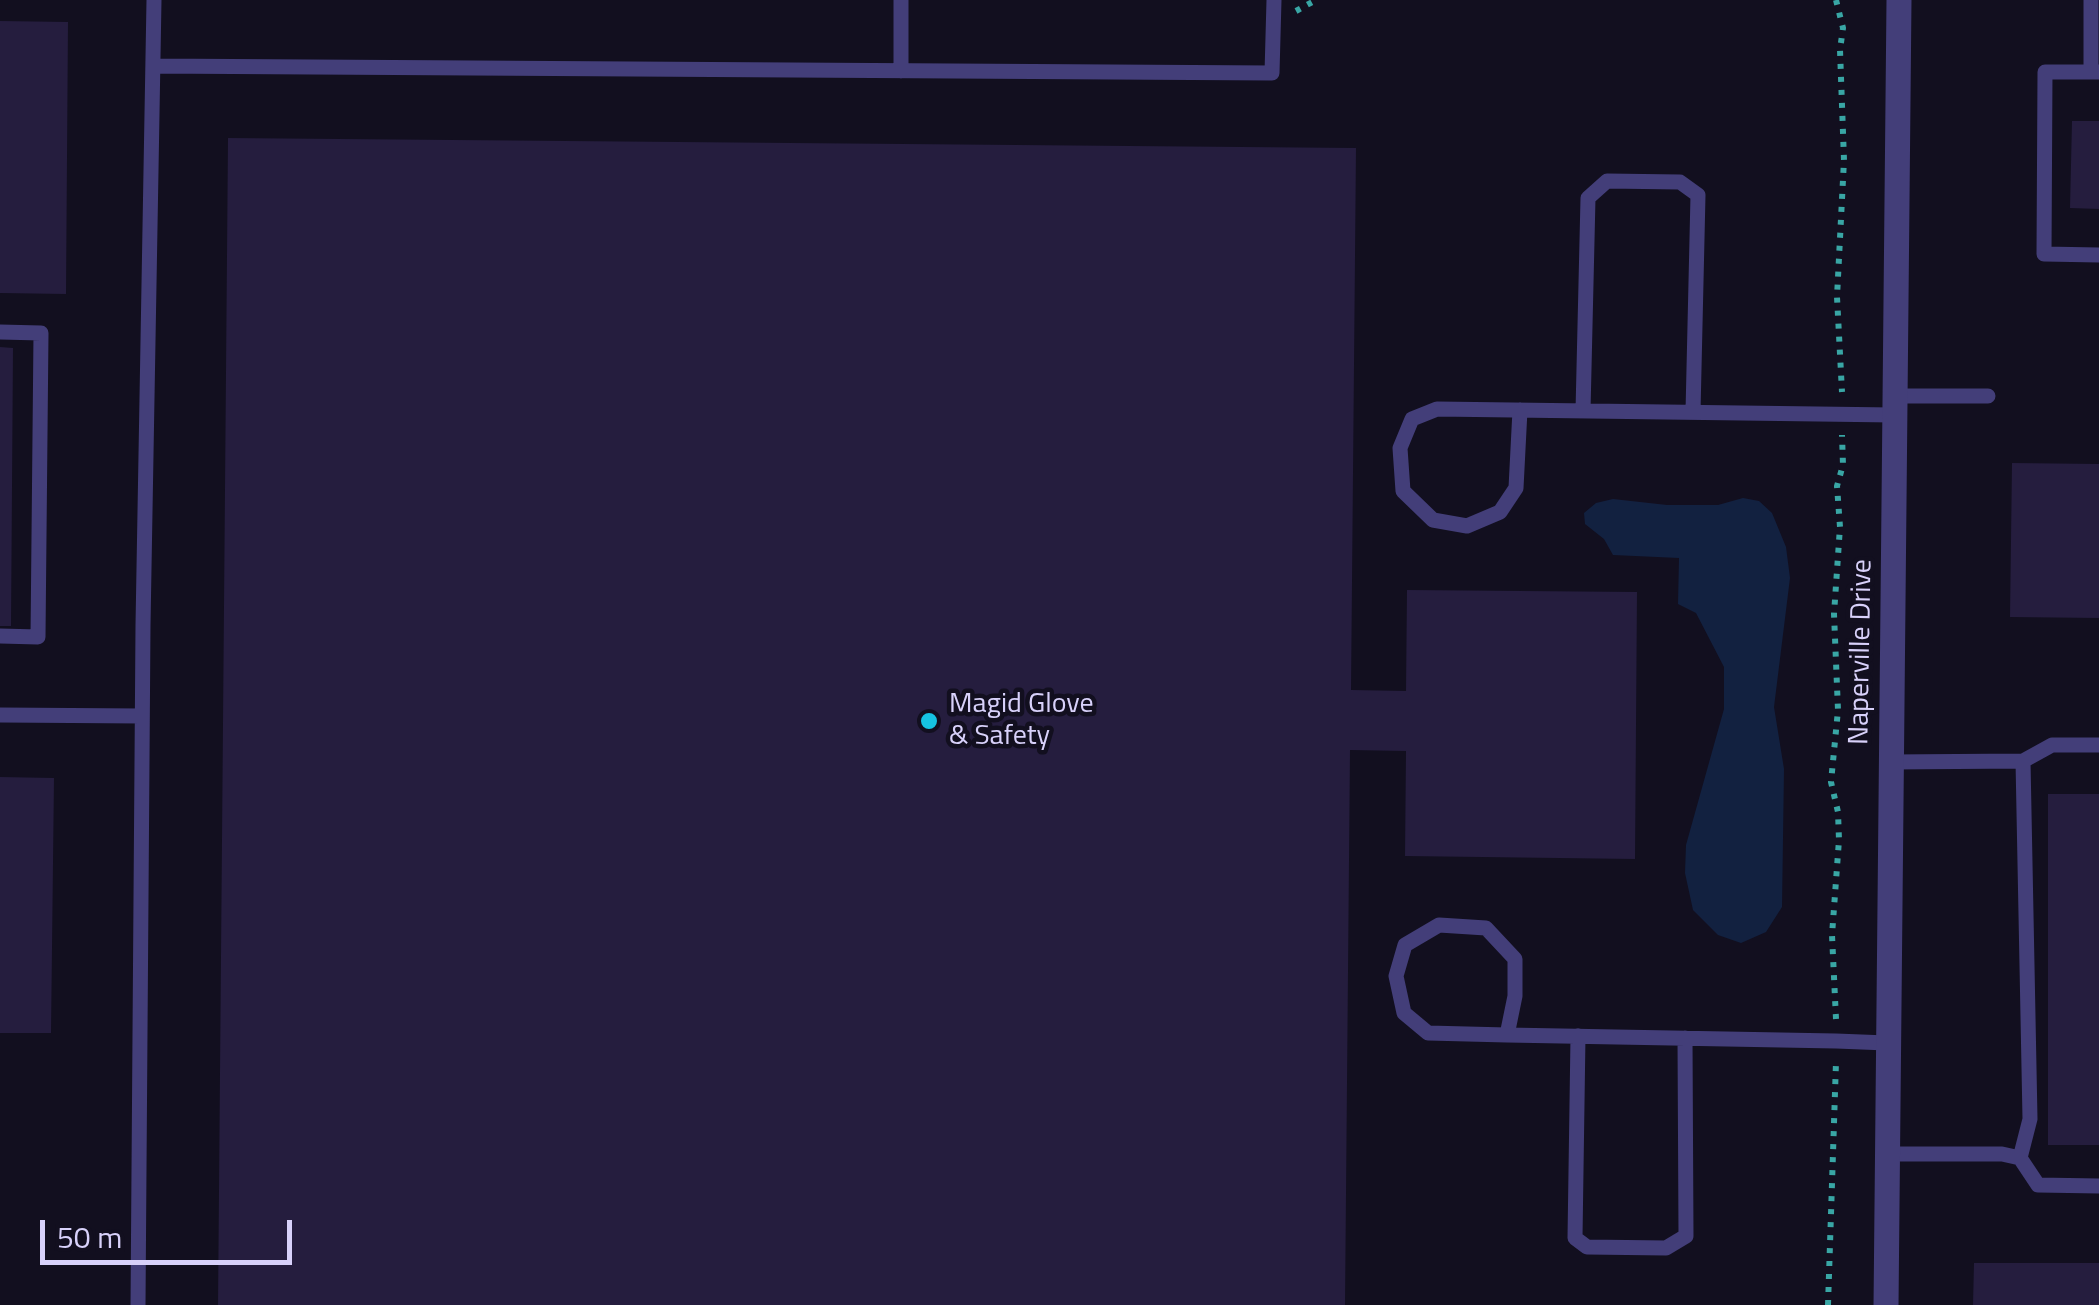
<!DOCTYPE html>
<style>
body{margin:0}
#map{position:relative;width:2099px;height:1305px;overflow:hidden;background:#120f1f;font-family:"Titillium Web",sans-serif}
canvas{display:block}
.scale{position:absolute;left:40px;top:1220px;width:252px;height:45px;box-sizing:border-box;border:5px solid #d8d1fa;border-top:0;padding-left:12px;font-size:30px;line-height:35px;white-space:nowrap;color:#d8d1fa;-webkit-text-stroke:8px #120f1f;paint-order:stroke}
</style>
<div id="map">
<canvas width="2099" height="1305"></canvas>
<div class="scale">50 m</div>
</div>
<script>
const c = document.querySelector('canvas').getContext('2d');
c.lineJoin = 'round';
function fillPath(path, color) {
  c.fillStyle = color;
  c.fill(path, 'evenodd');
}
function poly(rows) {
  const path = new Path2D();
  for (const r of rows) {
    path.moveTo(r[0], r[1]);
    for (let i = 2; i < r.length; i += 2) path.lineTo(r[i], r[i + 1]);
  }
  return path;
}
function strokePath(path, color, width, dash) {
  c.strokeStyle = color;
  c.lineWidth = width;
  c.lineCap = dash ? 'butt' : 'round';
  c.setLineDash(dash || []);
  c.stroke(path);
}
function label(font, color, halo, rows, align = 'center') {
  c.font = font + ' "Titillium Web",sans-serif';
  c.lineWidth = 9;
  c.setLineDash([]);
  c.textBaseline = 'middle';
  c.strokeStyle = halo;
  c.fillStyle = color;
  for (const [text, x, y, turn = 0] of rows) {
    c.save();
    c.translate(x, y);
    c.rotate((+turn || 0) * Math.PI / 180);
    c.textAlign = isNaN(turn) ? turn : align;
    if (halo) c.strokeText(text, 0, 0);
    c.fillText(text, 0, 0);
    c.restore();
  }
}
fillPath(poly([
 [1743,498,1759,501,1772,513,1786,547,1790,578,1774,707,1784,769,1782,907,1766,932,1741,943,1718,935,1693,910,1685,873,1686,845,1724,709,1724,667,1696,613,1678,604,1679,558,1613,555,1604,539,1585,524,1584,513,1596,503,1613,499,1667,505,1718,505]
]), '#122140');
fillPath(poly([
 [0,21,68,22,66,294,0,293],
 [2072,121,2099,121,2099,209,2070,208],
 [228,138,1356,148,1351,690,1406,691,1407,590,1637,592,1635,859,1405,856,1406,751,1350,750,1345,1305,218,1305],
 [0,347,13,348,11,626,0,626],
 [2012,463,2099,464,2099,618,2010,617],
 [0,777,54,778,51,1033,0,1033],
 [2048,794,2099,794,2099,1145,2048,1145],
 [1974,1263,2099,1263,2099,1305,1973,1305]
]), '#251d3e');
strokePath(poly([
 [1836,0,1843,28,1840,50,1844,160,1837,297,1842,392],
 [1296,11,1316,0],
 [1836,1019,1832,935,1839,840,1838,812,1831,782,1838,710,1834,614,1840,527,1837,486,1843,465,1842,435],
 [1828,1305,1836,1062]
]), '#39a6a5', 6, [5, 8]);
strokePath(poly([
 [153,66,1272,73,1274,0],
 [901,71,901,0],
 [2091,72,2091,0],
 [2099,72,2045,72,2044,254,2099,255],
 [0,332,41,333,38,637,0,636],
 [1895,396,1988,396],
 [1520,410,1516,488,1500,512,1467,526,1433,520,1403,491,1400,448,1412,419,1437,409,1894,415],
 [1583,411,1588,198,1607,181,1680,182,1698,195,1693,412],
 [0,715,142,716],
 [1890,762,2023,761,2052,745,2099,745],
 [1507,1035,1515,996,1515,959,1486,928,1439,925,1405,945,1396,976,1404,1013,1428,1033,1507,1035,1836,1041,1887,1043],
 [1578,1036,1575,1238,1587,1247,1666,1248,1686,1236,1685,1038],
 [1887,1154,2002,1154,2020,1158,2038,1185,2099,1186],
 [2020,1158,2030,1119,2023,761],
 [138,1305,143,625,154,0]
]), '#433e79', 15);
strokePath(poly([
 [1886,1305,1899,0]
]), '#433e79', 25);
for (const [x, y, r, color] of [
 [929,721,10,"#16c3e2"]
]) {
  const dot = new Path2D();
  dot.arc(x, y, r, 0, 2 * Math.PI);
  c.fillStyle = color;
  c.fill(dot);
  strokePath(dot, '#120f1f', 4);
}
label('28px', '#d8d1fa', '#120f1f', [
 ["Naperville Drive",1862,652,-89]
]);
label('28px', '#d8d1fa', '#120f1f', [
 ["Magid Glove",949,705],
 ["& Safety",949,737]
], 'left');
</script>
